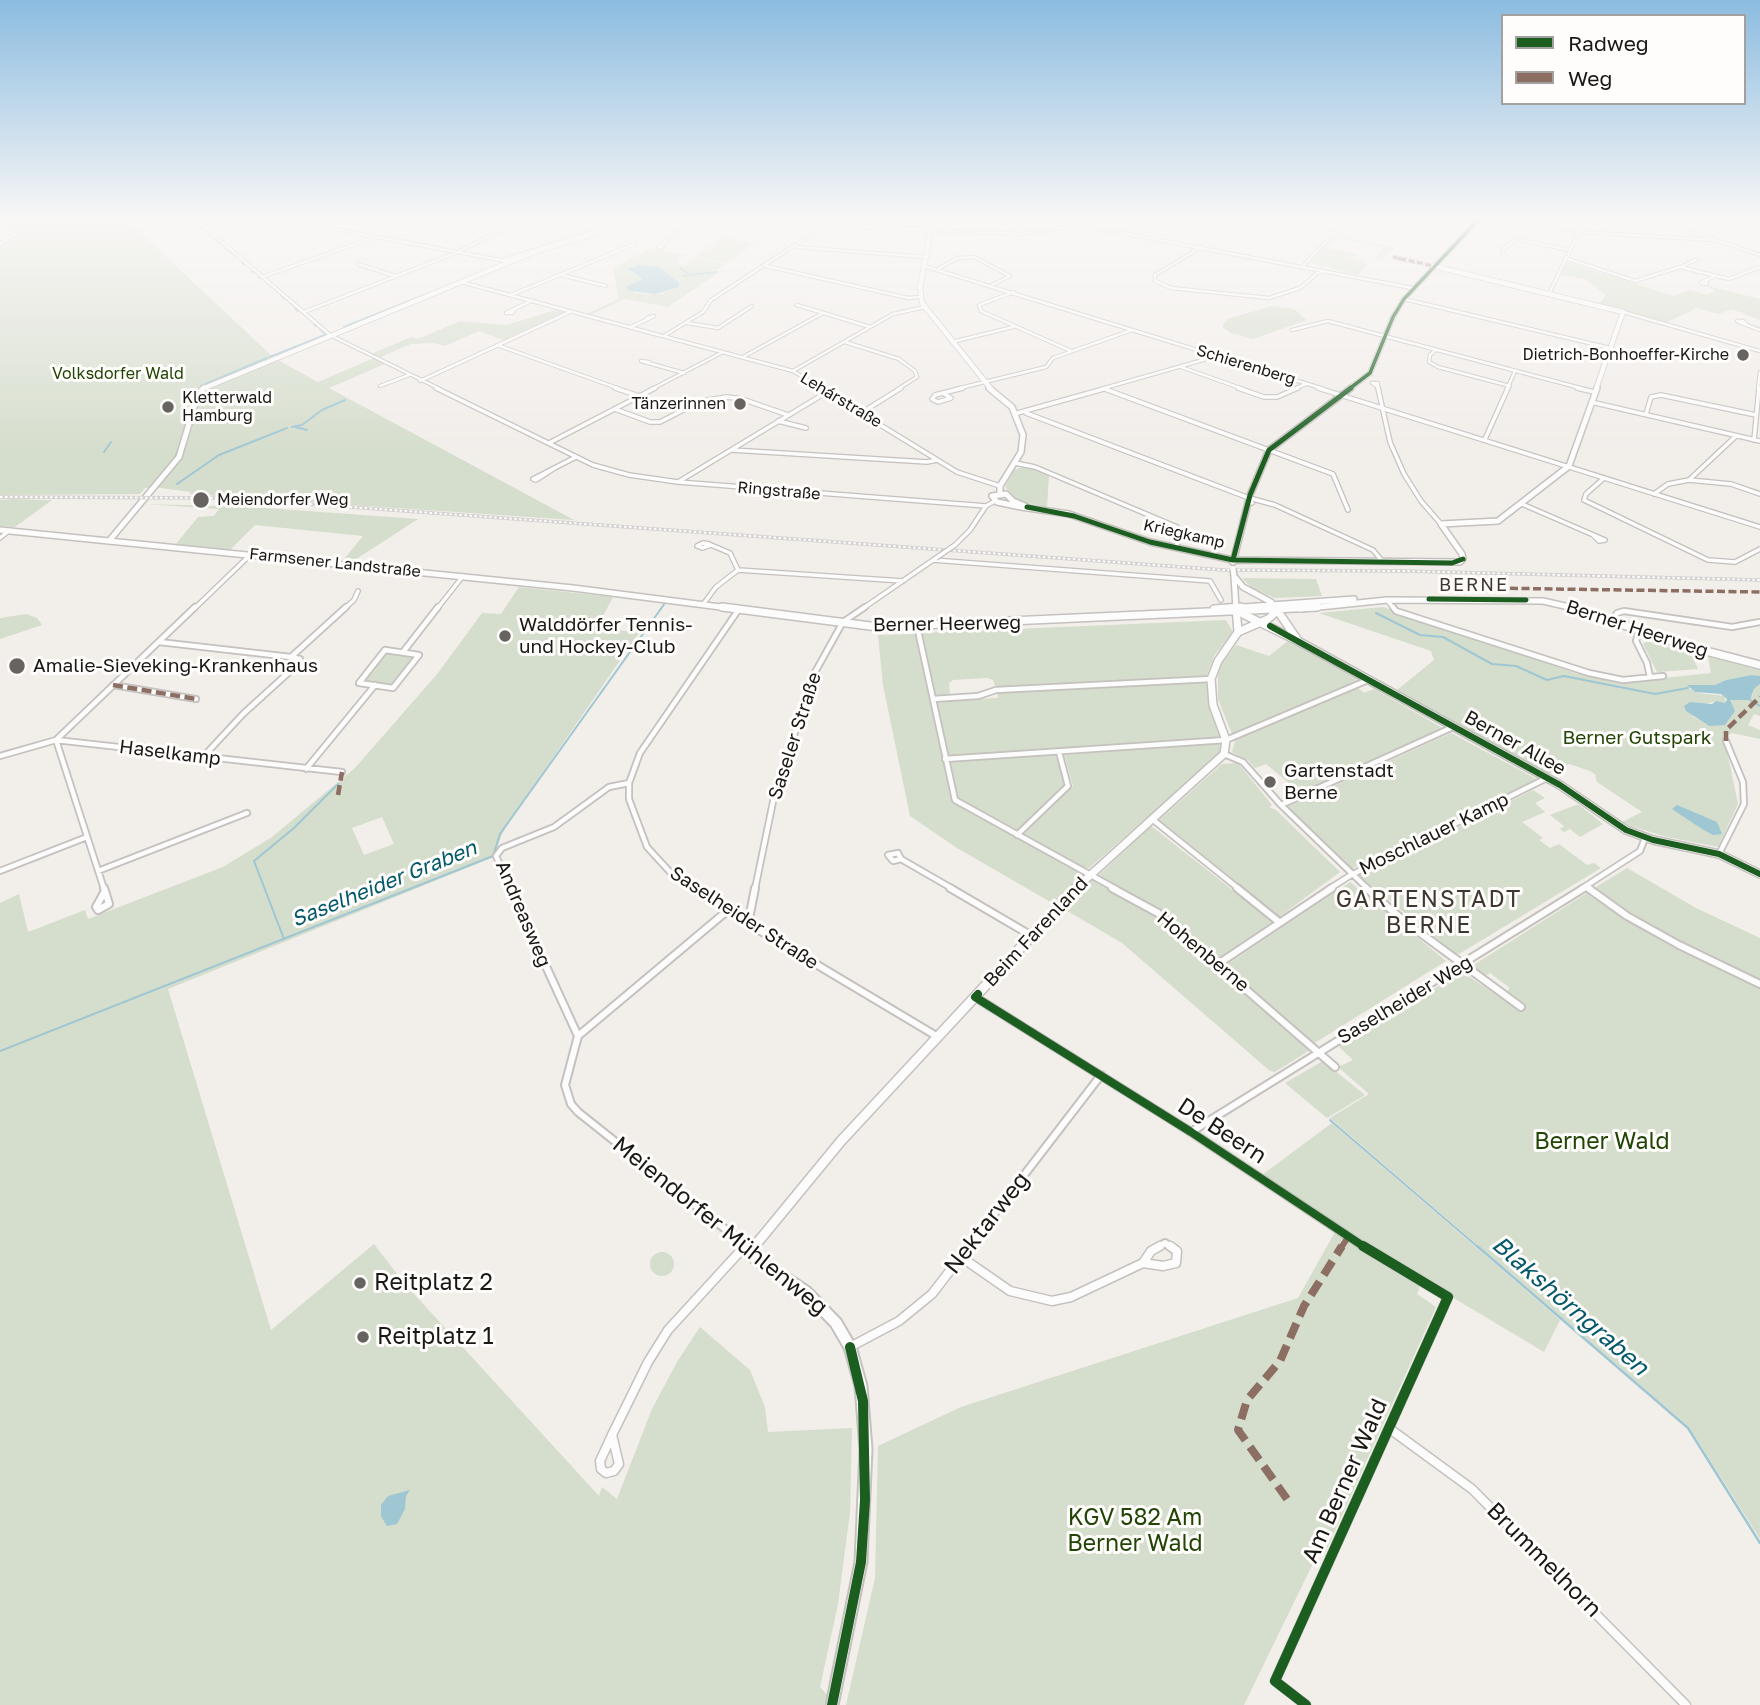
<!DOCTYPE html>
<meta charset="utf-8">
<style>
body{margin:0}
#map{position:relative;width:1760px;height:1705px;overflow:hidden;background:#f2eeea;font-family:"Golos Text",sans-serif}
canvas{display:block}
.legend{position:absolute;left:1501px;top:14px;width:245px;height:91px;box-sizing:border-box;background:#fffdfb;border:2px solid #a3a19f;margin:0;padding:9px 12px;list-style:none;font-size:21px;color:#1a1815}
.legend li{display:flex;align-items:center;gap:14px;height:35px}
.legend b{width:35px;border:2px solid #a3a19f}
</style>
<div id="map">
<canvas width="1760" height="1705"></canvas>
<ul class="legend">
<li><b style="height:9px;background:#1b5e20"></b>Radweg</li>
<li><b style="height:9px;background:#8d6e63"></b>Weg</li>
</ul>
</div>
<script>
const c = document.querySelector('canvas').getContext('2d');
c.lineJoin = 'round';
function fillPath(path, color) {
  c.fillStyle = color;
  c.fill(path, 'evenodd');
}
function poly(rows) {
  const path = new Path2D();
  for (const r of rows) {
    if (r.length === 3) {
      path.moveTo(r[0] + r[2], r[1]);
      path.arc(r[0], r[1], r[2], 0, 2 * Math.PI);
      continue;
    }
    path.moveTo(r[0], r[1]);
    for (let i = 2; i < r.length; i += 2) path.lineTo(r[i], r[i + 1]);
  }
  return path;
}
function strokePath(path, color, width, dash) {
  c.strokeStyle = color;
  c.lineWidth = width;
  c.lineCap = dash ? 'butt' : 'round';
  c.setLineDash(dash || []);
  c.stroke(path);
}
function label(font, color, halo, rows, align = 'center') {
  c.font = font + ' "Golos Text",sans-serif';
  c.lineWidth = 6;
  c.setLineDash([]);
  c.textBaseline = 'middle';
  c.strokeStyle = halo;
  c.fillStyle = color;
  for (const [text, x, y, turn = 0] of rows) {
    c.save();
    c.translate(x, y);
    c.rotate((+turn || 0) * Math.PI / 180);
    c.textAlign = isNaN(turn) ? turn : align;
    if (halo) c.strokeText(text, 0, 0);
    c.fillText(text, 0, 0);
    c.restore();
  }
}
fillPath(poly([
 [0,217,124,217,274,358,318,382,374,358,385,364,329,388,574,520,189,494,191,492,161,488,145,488,140,494,0,495,0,245,23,230,0,222],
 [1336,235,1338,236,1395,247,1382,260,1375,258,1384,247,1337,238,1327,248,1360,255,1349,258,1368,264,1358,275,1310,263],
 [725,237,755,244,726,263,694,257],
 [652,248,685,255,677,261,683,266,696,258,725,264,712,273,716,274,668,307,625,299,588,316,584,315,619,299,613,268],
 [638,265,662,269,680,285,661,294,635,293,628,287,643,279,630,271,631,268],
 [1567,262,1674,296,1690,290,1706,295,1715,291,1705,285,1760,299,1760,320,1732,309,1718,314,1697,308,1666,323,1599,305,1606,295,1585,279,1561,275],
 [1272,306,1294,309,1307,320,1253,339,1231,333,1222,327,1227,319],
 [555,310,566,312,503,340,479,331,445,346,435,343,411,344,381,357,369,355,411,337,418,339,460,321,506,325],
 [1025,466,1049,475,1047,507,1018,501,1005,487,1014,470],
 [13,499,46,500,52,500,15,527,0,526,0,500],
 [145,504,251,507,418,519,347,565,340,564,363,536,255,525,229,551,176,544,198,517,214,516,219,509],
 [1242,578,1316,579,1322,596,1275,598,1253,589],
 [519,587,613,597,597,627,639,633,512,817,502,834,494,857,168,989,271,1330,374,1244,404,1283,599,1496,602,1487,617,1499,652,1409,677,1362,700,1327,750,1370,765,1407,768,1432,852,1428,850,1512,838,1604,820,1687,827,1695,824,1705,0,1705,0,903,19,894,28,932,85,910,88,919,223,867,272,837,355,768,438,673,482,613,501,614],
 [382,817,394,844,364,855,352,828],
 [1383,607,1575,673,1626,682,1711,673,1708,656,1760,670,1760,676,1751,675,1726,680,1715,685,1688,688,1699,693,1725,696,1725,703,1716,701,1705,704,1692,716,1709,726,1735,711,1729,703,1731,699,1752,696,1754,689,1760,684,1760,716,1754,714,1748,725,1760,730,1760,739,1732,733,1724,737,1738,804,1718,847,1667,837,1627,825,1622,822,1642,812,1597,782,1595,774,1590,771,1569,764,1548,774,1397,690,1434,660,1431,651,1319,613],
 [26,614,37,618,42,625,0,639,0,618],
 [1226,620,1233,632,1214,656,1206,677,996,688,993,680,987,678,953,680,949,683,950,696,935,697,922,633],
 [915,634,952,801,1081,874,1054,904,957,848,910,816,883,685,878,635],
 [1288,641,1356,679,1355,684,1232,734,1218,699,1218,675,1223,662,1236,645,1269,656],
 [1647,641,1691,653,1698,669,1657,672,1643,644],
 [386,651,418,655,393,687,360,683],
 [1206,682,1209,707,1220,738,948,757,936,701,998,698,997,692],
 [1358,688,1364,693,1374,689,1444,729,1301,793,1266,764,1255,768,1248,760,1232,752,1236,738],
 [1451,733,1538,780,1352,869,1287,807],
 [1220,743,1220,752,1215,758,1089,868,1081,867,1025,836,1024,834,1073,786,1064,755],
 [1055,754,1065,783,1064,788,1018,830,957,798,949,762],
 [1238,763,1272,805,1269,807,1276,810,1340,872,1279,917,1159,820,1222,764],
 [1533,790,1545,798,1535,803,1545,812,1522,822,1543,838,1539,840,1550,848,1559,844,1587,865,1594,863,1601,868,1459,954,1455,954,1358,875],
 [1576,805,1579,805,1603,824,1580,837,1570,829,1564,832,1560,829,1564,826,1550,815],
 [1151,826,1271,920,1270,923,1216,959,1161,911,1098,876],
 [1627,868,1696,908,1760,938,1760,979,1680,941,1626,910,1597,890,1596,887],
 [1092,880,1157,917,1310,1050,1275,1072,1270,1071,1122,943,1064,909],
 [1350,882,1446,961,1313,1044,1225,966],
 [1587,893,1649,933,1760,988,1760,1539,1689,1427,1330,1118,1369,1094,1338,1067,1353,1060,1338,1046,1462,972,1517,1008,1521,1006,1505,993,1510,988,1490,973,1485,976,1472,966],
 [1323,1061,1365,1095,1327,1118,1285,1083],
 [1332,1123,1560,1320,1544,1352,1447,1294,1262,1175],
 [1335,1232,1420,1286,1417,1294,1436,1307,1324,1555,1318,1553,1244,1705,846,1705,875,1578,878,1446,961,1407,1298,1298],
 [662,1264,12]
]), '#d5ddcc');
fillPath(poly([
 [638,265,659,267,679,283,679,287,656,294,630,291,626,287,643,279,628,269],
 [1751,675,1760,676,1760,684,1754,689,1750,700,1730,700,1735,711,1725,725,1709,726,1686,711,1684,706,1690,702,1712,704,1716,701,1725,703,1727,699,1721,694,1695,692,1687,685,1715,685,1726,680],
 [1677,805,1717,822,1722,834,1713,835,1702,829,1672,809],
 [410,1490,406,1496,405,1509,397,1524,387,1526,381,1516,381,1505,388,1496]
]), '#9fc7d3');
strokePath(poly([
 [305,222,316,224],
 [621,223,625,218],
 [325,226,330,227],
 [335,228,344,229],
 [346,230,350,230],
 [357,232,362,233],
 [501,232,504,230],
 [207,233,210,236],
 [381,236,385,237],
 [387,237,390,238],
 [491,237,494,235],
 [213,238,215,240],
 [401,240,404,240],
 [217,241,220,244],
 [406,241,409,241],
 [413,242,416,243],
 [419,243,422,244],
 [425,244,429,245],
 [477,244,486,239],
 [431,246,435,246],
 [438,247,444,248],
 [225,248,227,250],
 [229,251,231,253],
 [242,262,244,265],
 [680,268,690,275,684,276],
 [252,271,255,273],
 [690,275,717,272],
 [258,276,260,278],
 [281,295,285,299],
 [290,303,294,306],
 [295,308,298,311],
 [314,324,316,326],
 [344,327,424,295],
 [320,329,324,333],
 [270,357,325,335],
 [201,386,267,358],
 [292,427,302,425,322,410,345,400],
 [295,427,307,430],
 [181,441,197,389],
 [104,452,111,442],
 [176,455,180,446],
 [177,484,219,455,287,428],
 [1376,613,1420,635,1443,637,1492,664,1516,666,1547,680,1564,676,1655,694,1688,688],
 [1750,700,1760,706],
 [284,939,254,861,294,828,338,784],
 [0,1051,493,856,500,834,665,603],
 [1330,1120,1479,1248]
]), '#9fc7d3', 2);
strokePath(poly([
 [1477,1246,1688,1428,1760,1543]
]), '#9fc7d3', 2.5);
const streetFar4 = poly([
 [193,217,330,335,440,389],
 [464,217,513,224],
 [1516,217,1578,232,1714,240],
 [1664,217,1695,233,1760,255],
 [752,220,758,217],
 [0,224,20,231,0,244],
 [319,225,337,217],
 [202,227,235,221,279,219,511,262],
 [930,230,1023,234,1079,225,1412,288],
 [371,235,380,217],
 [662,245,663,247,658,247,697,218],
 [796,247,926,257],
 [1201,247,1155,275,1155,281,1171,288,1269,298,1300,288,1321,270],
 [1502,251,1516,239,1569,250],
 [1565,258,1635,281,1680,267,1729,279,1760,267],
 [503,260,599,230,624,217],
 [1404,260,1394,257,1433,266],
 [358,264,395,276],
 [766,266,908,298,920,297],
 [924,266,1324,389],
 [1303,266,1344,222,1353,222,1342,225],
 [1683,266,1697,259],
 [939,268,958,258,974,257,1010,276,992,285],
 [561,275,606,286],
 [262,277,375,237],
 [1707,280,1706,284,1701,283,1702,282,1715,276],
 [461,282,793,371,823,389],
 [1014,292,979,305,981,311,1071,351],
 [1549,294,1586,217],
 [511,295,635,244],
 [1404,299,1610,348],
 [797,305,870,327],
 [515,309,512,313,506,313,531,301],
 [304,312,458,252,526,217],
 [1623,312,1760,351],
 [687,323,718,328,752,306],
 [1747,325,1743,321,1737,321,1741,323,1760,330],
 [631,327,654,316,647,318],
 [1292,330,1328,321,1584,389],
 [664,336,703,312,711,300,838,217],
 [845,342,899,359,915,371,917,377,898,389],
 [952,342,1013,327],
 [497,345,620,389],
 [1436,350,1430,355,1429,362,1438,367,1510,386],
 [743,357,823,313],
 [649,362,641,361,684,373],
 [1181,367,1243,389],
 [793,371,893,314,925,307],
 [420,381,570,312],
 [1372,383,1378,383,1378,387,1372,383],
 [380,386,409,375],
 [652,389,723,352],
 [956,389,1046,367,1053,358,1132,330],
 [1101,389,1217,356],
 [1294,389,1306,384],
 [1507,389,1515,371],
 [1758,389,1760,372]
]);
const streetFar3 = poly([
 [436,388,593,465,629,475,678,482,986,506],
 [615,388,639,396],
 [820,388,957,472,1000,486],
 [1238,388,1264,397,1277,397,1298,388],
 [1318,388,1760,527],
 [1378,388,1390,442,1404,474,1421,501,1441,524],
 [1577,388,1594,392],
 [1105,389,1333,474,1348,510],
 [943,393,951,398,938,402,932,399,935,395,963,388],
 [1591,402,1760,441],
 [615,409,650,422,660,422,701,401,727,397,742,399,788,415],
 [861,413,901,388],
 [1026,413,1249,498,1252,503],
 [1014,414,1107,388],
 [1646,414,1651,397,1661,395,1756,415],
 [778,421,806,428],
 [1485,439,1508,388],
 [1754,440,1759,388],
 [549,443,655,388],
 [732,450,927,462,937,460],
 [1015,463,1035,467,1177,527,1181,533,1176,547],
 [553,469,536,480,533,479,576,457],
 [1604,478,1586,494,1584,500,1708,560,1735,562,1760,549],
 [1689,480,1731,484,1760,494],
 [678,482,827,392],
 [1654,494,1668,484,1689,480,1736,436],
 [1253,499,1275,505,1373,550,1383,562],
 [1522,504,1605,540,1599,541,1593,535],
 [0,538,10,530],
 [703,543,709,544,711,545,702,548,697,546,703,543],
 [711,545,730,553,738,570],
 [955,545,970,530,986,506,995,501],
 [933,560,1210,581,1221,600],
 [1387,600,1394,609],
 [704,603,716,587,738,570,903,581],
 [194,609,250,555],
 [344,609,354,600,358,591],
 [437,609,463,576],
 [862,609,936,558]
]);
const streetFar2 = poly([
 [1393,607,1396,611,1589,673,1623,680,1663,676],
 [1612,621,1617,613,1624,611,1732,627,1760,622],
 [917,626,955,800,1116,889],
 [1639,631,1636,641,1647,663,1650,677],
 [159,642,291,657],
 [385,650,419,655,393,688,359,683,385,650],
 [403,652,438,607],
 [113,685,196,699],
 [933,699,978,696,996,690,1211,679],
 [56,740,195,607],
 [56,740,104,889],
 [1224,754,1243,762,1281,805,1368,889],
 [0,756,56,740,342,772],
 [203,757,243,714,298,664,300,659,291,657,346,607],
 [945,759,1226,740,1368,680],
 [306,769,375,685],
 [1281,805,1453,727],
 [1152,819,1239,889],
 [1017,835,1068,786,1059,752],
 [898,853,901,859,893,861,888,855,898,853],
 [1719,854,1744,804,1743,782,1726,741],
 [901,859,953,889],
 [0,871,87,837],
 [98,871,247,813],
 [1586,886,1591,889],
 [511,889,496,856,502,848,554,827,609,787,629,783],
 [695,889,670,872,647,847,629,799,629,783,640,753,739,609],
 [755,889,774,797,814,674,843,622,865,607],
 [1329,889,1351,875,1547,778],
 [1581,889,1640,851,1645,838]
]);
const streetFar1 = poly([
 [104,888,105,891],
 [510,888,578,1036],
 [693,888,727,911,938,1037],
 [950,888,1032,936],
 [1112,888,1158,913,1335,1067],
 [1237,888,1279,922],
 [1366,888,1404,921,1521,1007],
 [1588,888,1627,916,1679,945,1760,984],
 [105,891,109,904,98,910,96,907,105,891],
 [727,911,578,1036,565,1085,571,1104,578,1112,749,1248],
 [748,924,755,888],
 [1218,964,1332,888],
 [975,997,1191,1132,1366,1248],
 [1191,1132,1584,888],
 [968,1248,1101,1075],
 [1156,1248,1165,1243,1172,1248]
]);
const street = poly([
 [747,1246,752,1250],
 [961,1257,1010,1291,1052,1301,1071,1297,1143,1263],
 [1143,1263,1163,1266,1176,1263,1177,1251,1170,1246],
 [1143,1263,1151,1251,1160,1246],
 [850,1347,899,1321,932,1294,969,1246],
 [1390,1429,1472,1489,1686,1705],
 [612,1435,619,1464,614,1471,606,1473,601,1469,600,1461,612,1435],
 [612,1435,648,1362,668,1330,745,1246],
 [1306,1705,1275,1681,1448,1297,1363,1246]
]);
const secondaryFar4 = poly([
 [672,217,930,230],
 [933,217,920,288,922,303,991,389],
 [1433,266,1623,312,1596,389],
 [202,389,539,250,652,217],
 [1349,389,1370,373,1393,317,1404,299,1481,217]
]);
const secondaryFar3 = poly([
 [989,388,1012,407,1023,435,1021,452,1000,486,1000,493],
 [1027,507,1013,501,1006,494,992,496,997,502,1021,507,1069,514,1150,542,1233,560,1460,562,1463,559,1462,554,1441,524,1498,521,1569,466,1597,388],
 [0,530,573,588,736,609],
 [109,541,179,457,198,394,204,388],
 [1233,562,1250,495,1269,450,1351,388],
 [1234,576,1243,587,1271,602,1276,609],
 [1234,576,1236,609],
 [1216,609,1354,599],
 [1300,609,1387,600,1543,601,1578,609]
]);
const secondaryFar2 = poly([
 [722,607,878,627,1317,607],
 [1236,607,1238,632],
 [1275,607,1297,639],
 [1570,607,1683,645,1760,665],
 [1214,609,1241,607],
 [1243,614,1298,641,1560,785,1626,830,1653,840,1719,854,1760,874],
 [1075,889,1224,754,1226,740,1213,705,1211,679,1218,661,1238,632,1268,619,1277,611]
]);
const secondaryFar1 = poly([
 [753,1248,841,1141,1076,888]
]);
const secondary = poly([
 [753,1246,756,1259,806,1292,836,1323,850,1347,861,1386,866,1449,861,1562,832,1705]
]);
strokePath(streetFar4, '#c4c1be', 4.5);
strokePath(streetFar3, '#c4c1be', 6);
strokePath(streetFar2, '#c4c1be', 8);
strokePath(streetFar1, '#c4c1be', 10);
strokePath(street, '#c4c1be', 11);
strokePath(secondaryFar4, '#c4c1be', 6);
strokePath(secondaryFar3, '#c4c1be', 8);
strokePath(secondaryFar2, '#c4c1be', 10);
strokePath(secondaryFar1, '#c4c1be', 12);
strokePath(secondary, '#c4c1be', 15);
strokePath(streetFar4, '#fdfcfc', 2.5);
strokePath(streetFar3, '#fdfcfc', 3.5);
strokePath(streetFar2, '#fdfcfc', 4.5);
strokePath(streetFar1, '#fdfcfc', 6);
strokePath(street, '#fdfcfc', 8);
strokePath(secondaryFar4, '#fdfcfc', 4.5);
strokePath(secondaryFar3, '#fdfcfc', 5);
strokePath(secondaryFar2, '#fdfcfc', 7);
strokePath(secondaryFar1, '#fdfcfc', 9);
strokePath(secondary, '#fdfcfc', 11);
const rail = poly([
 [0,497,225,498,1224,570,1404,571,1760,580]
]);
strokePath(rail, '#d3d2d0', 3.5);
strokePath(rail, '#fffdfb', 2, [2.5]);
const streetBridge = poly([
 [936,558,955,545]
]);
const secondaryBridge = poly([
 [1233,569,1234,576]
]);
strokePath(streetBridge, '#c4c1be', 6, []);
strokePath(secondaryBridge, '#c4c1be', 8, []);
strokePath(streetBridge, '#fdfcfc', 3.5);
strokePath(secondaryBridge, '#fdfcfc', 5);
strokePath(poly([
 [1404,260,1394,257,1433,266]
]), '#8d6e63', 2.5, [6, 2.5]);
strokePath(poly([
 [1487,588,1760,592]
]), '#8d6e63', 3.5, [8, 3.5]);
strokePath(poly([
 [113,685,196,699],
 [1726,741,1726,730,1760,697],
 [338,795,342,772]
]), '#8d6e63', 4.5, [10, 4.5]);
strokePath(poly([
 [1341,1248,1348,1237]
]), '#8d6e63', 6, [12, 6]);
strokePath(poly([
 [1287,1499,1238,1430,1247,1400,1280,1361,1304,1306,1342,1246]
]), '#8d6e63', 8, [16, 8]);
strokePath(poly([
 [1349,389,1370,373,1393,317,1404,299,1481,217]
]), '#1b5e20', 3.5);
strokePath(poly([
 [1027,507,1074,516,1150,542,1233,560,1452,563,1463,559],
 [1233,560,1250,495,1269,450,1351,388],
 [1429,599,1526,600]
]), '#1b5e20', 5);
strokePath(poly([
 [1270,626,1560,785,1626,830,1653,840,1719,854,1760,874]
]), '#1b5e20', 6);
strokePath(poly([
 [978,994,975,997,1191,1132,1366,1248]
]), '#1b5e20', 8);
strokePath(poly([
 [832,1705,861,1562,865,1500,863,1401,850,1347],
 [1306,1705,1275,1681,1448,1297,1363,1246]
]), '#1b5e20', 10);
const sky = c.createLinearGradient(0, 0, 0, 455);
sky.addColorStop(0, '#8bbce0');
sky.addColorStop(0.48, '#f9f7f6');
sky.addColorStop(1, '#f9f7f600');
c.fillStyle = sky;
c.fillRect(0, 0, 1760, 455);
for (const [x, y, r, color] of [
 [1743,355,7,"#666360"],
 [740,404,7,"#666360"],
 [168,407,7,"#666360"],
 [201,500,9,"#666360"],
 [505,636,7,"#666360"],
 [17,666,9,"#666360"],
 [1270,782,7,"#666360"],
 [360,1283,7,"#666360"],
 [363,1337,7,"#666360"]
]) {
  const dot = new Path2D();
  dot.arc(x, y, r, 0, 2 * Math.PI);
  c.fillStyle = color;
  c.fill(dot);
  strokePath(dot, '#fffdfb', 2.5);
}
label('16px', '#1a1815', '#fffdfb', [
 ["Dietrich-Bonhoeffer-Kirche",1729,355],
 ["Kletterwald",182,398,"left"],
 ["Hamburg",182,416,"left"],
 ["Tänzerinnen",726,404],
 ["Meiendorfer Weg",217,500,"left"]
], 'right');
label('16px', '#1a1815', '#fffdfb', [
 ["Schierenberg",1246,365,17],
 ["Lehárstraße",841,400,31],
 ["Ringstraße",779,491,5],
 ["Kriegkamp",1184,534,13],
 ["Farmsener Landstraße",335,563,6]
]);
label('16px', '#224506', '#fffdfb', [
 ["Volksdorfer Wald",118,374]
]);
c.letterSpacing = '2px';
label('18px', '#3e3831', '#fffdfb', [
 ["BERNE",1474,585]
]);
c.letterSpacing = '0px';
label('19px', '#1a1815', '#fffdfb', [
 ["Berner Heerweg",947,624,-1],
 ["Berner Heerweg",1637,629,18],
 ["Saseler Straße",795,736,-72],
 ["Berner Allee",1515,743,29],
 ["Haselkamp",170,753,7],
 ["Moschlauer Kamp",1434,834,-26],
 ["Andreasweg",523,914,67],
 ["Saselheider Straße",744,918,33],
 ["Beim Farenland",1036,932,-47],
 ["Hohenberne",1203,952,40],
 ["Saselheider Weg",1405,1000,-31]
]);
label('19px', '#1a1815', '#fffdfb', [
 ["Walddörfer Tennis-",519,625],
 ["und Hockey-Club",519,647],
 ["Amalie-Sieveking-Krankenhaus",33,666],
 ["Gartenstadt",1284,771],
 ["Berne",1284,793]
], 'left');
label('19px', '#224506', '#fffdfb', [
 ["Berner Gutspark",1637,738]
]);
label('italic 21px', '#03586c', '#fffdfb', [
 ["Saselheider Graben",384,884,-22]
]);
c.letterSpacing = '2px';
label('23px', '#3e3831', '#fffdfb', [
 ["GARTENSTADT",1429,900],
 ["BERNE",1429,926]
]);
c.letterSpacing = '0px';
label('23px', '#1a1815', '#fffdfb', [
 ["De Beern",1222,1131,33],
 ["Nektarweg",987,1223,-52],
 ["Meiendorfer Mühlenweg",720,1226,39],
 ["Am Berner Wald",1345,1481,-66],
 ["Brummelhorn",1544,1560,45]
]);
label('23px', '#224506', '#fffdfb', [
 ["Berner Wald",1602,1142],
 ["KGV 582 Am",1135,1518],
 ["Berner Wald",1135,1544]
]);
label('23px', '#1a1815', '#fffdfb', [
 ["Reitplatz 2",374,1283],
 ["Reitplatz 1",377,1337]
], 'left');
label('italic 24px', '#03586c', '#fffdfb', [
 ["Blakshörngraben",1570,1306,41]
]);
</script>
